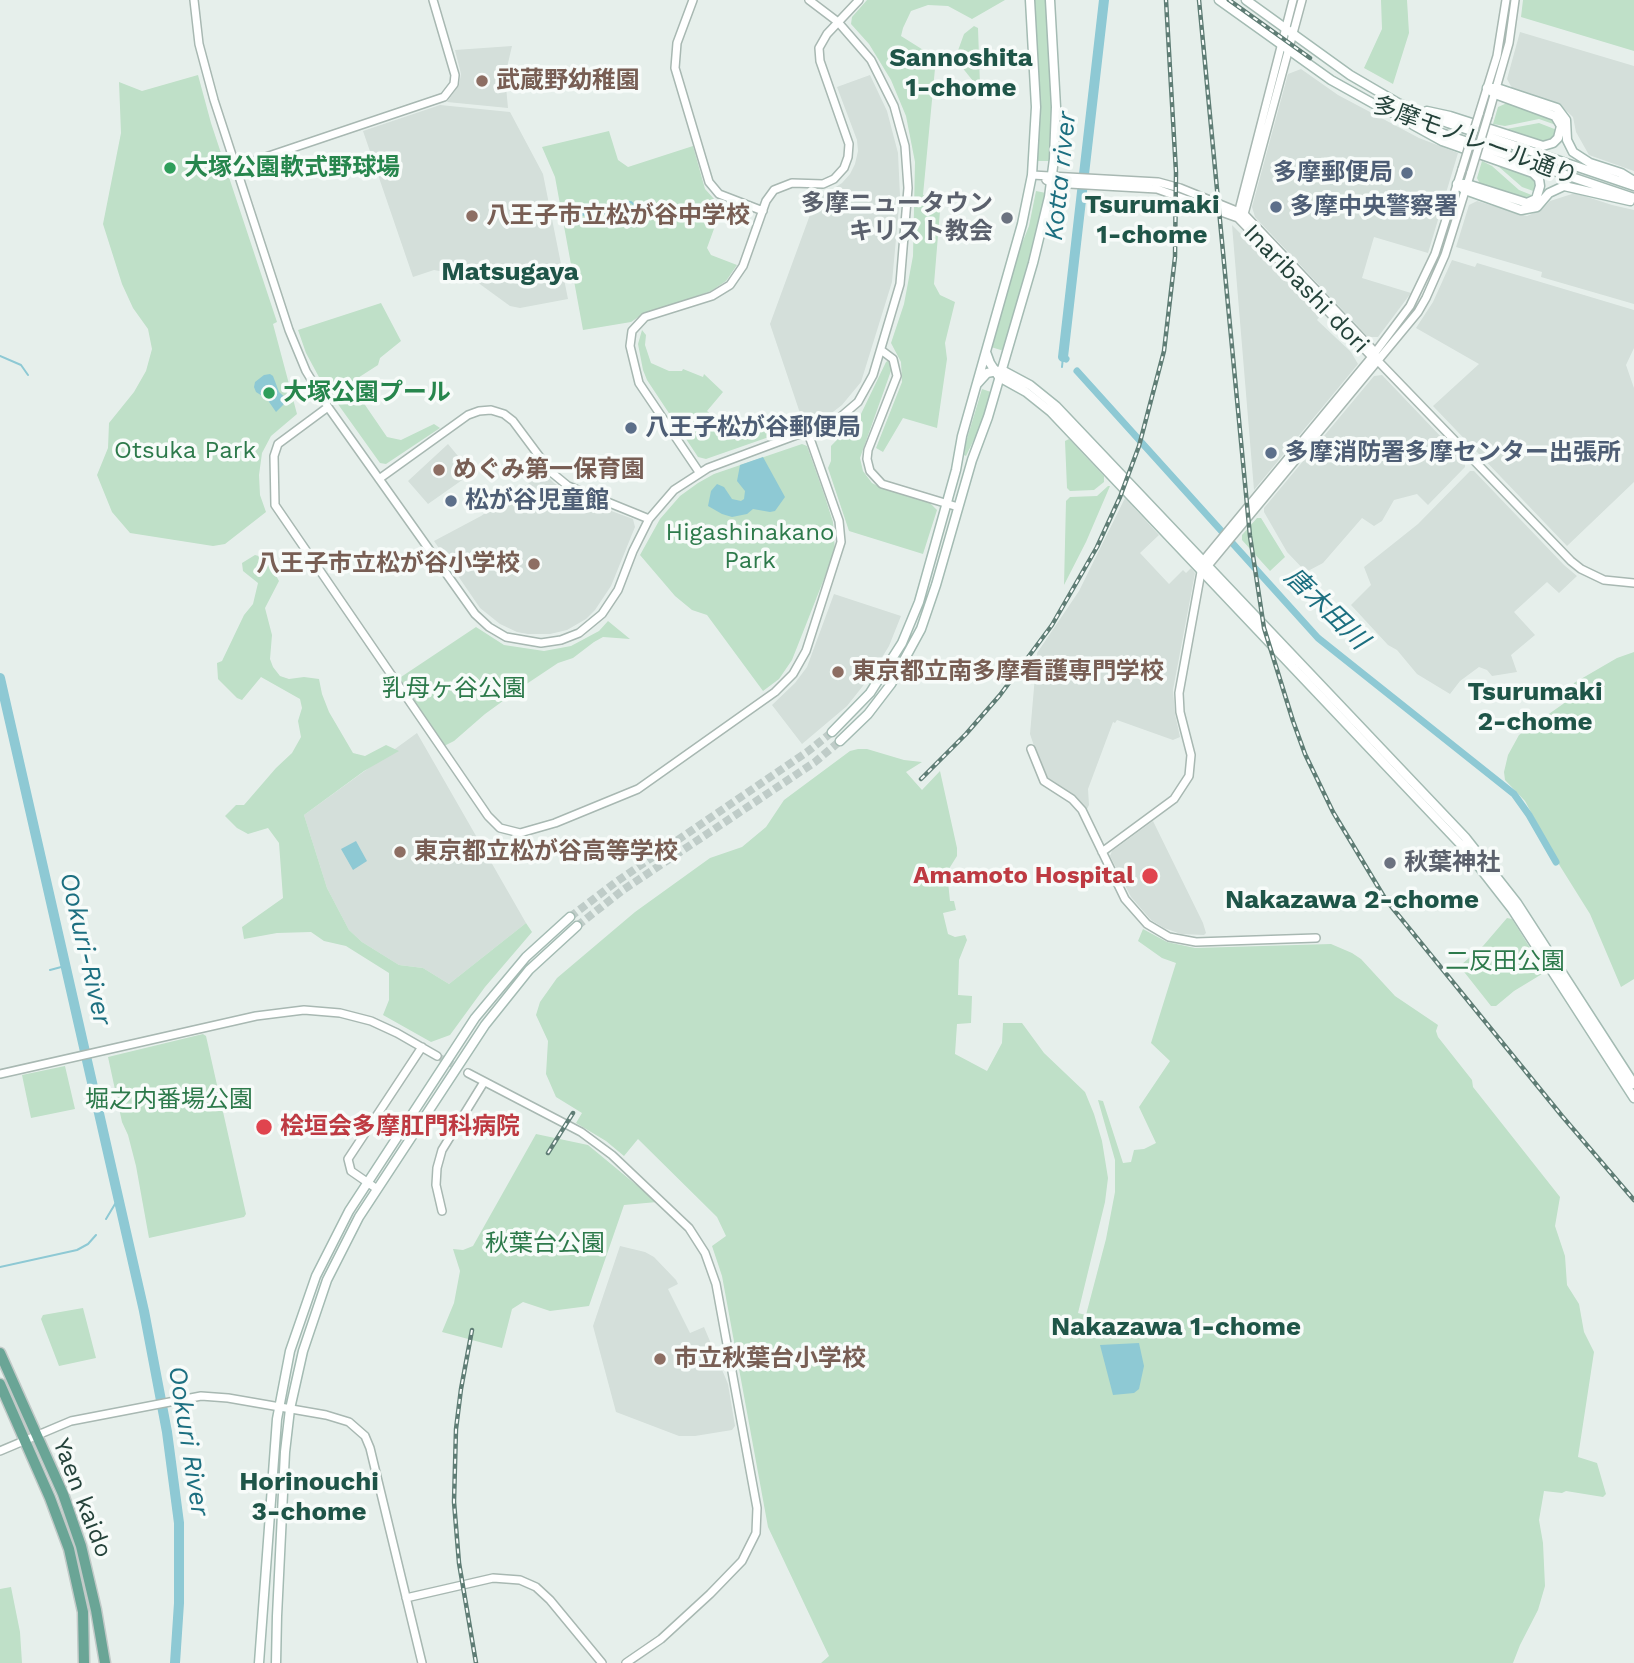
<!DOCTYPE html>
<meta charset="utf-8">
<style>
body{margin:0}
canvas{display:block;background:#e6efeb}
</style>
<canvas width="1634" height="1663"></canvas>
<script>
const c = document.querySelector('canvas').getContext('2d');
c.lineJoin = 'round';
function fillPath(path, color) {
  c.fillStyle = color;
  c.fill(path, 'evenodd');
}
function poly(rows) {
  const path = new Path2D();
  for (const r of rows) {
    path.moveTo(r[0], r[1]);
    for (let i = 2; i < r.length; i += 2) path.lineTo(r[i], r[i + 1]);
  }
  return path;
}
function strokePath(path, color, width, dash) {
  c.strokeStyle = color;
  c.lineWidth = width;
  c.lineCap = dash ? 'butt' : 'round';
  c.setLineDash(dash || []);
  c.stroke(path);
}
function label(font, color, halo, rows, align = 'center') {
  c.font = font + ' "Work Sans","Noto Sans JP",sans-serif';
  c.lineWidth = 7;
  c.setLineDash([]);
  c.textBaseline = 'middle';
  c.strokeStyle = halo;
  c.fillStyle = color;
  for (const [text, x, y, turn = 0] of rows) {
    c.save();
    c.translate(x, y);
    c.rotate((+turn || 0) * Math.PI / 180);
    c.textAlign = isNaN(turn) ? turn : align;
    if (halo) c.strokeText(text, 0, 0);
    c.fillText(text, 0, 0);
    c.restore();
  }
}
fillPath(poly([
 [1520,32,1634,66,1634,171,1589,155,1576,132,1573,117,1559,104,1512,88,1507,79],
 [512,46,505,76,508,108,447,102,459,85,461,74,455,50],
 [1301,69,1338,95,1419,138,1458,153,1428,253,1374,237,1362,278,1411,293,1378,337,1368,337,1255,217,1252,207,1288,74],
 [870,75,887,111,898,153,900,196,892,282,861,382,842,405,829,415,804,425,770,324,818,193,831,190,842,183,850,174,855,164,858,151,857,140,837,87],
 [440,105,510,112,543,174,568,299,520,308,510,306,477,282,461,275,434,270,413,277,363,131],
 [1575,193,1612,205,1634,210,1634,304,1541,277,1542,272,1456,247,1469,205,1477,201,1527,216,1541,210,1550,201],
 [1232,225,1321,315,1317,320,1351,352,1358,364,1254,490],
 [1452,260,1475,267,1477,263,1634,310,1634,348,1626,365,1634,388,1634,482,1567,546,1433,406,1479,364,1416,328,1433,302],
 [1382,375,1465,462,1465,467,1428,505,1417,494,1394,500,1382,521,1374,526,1362,518,1323,563,1306,572,1287,552,1264,512,1264,508,1374,376],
 [448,444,458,456,452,462,465,478,428,504,408,481],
 [1470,471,1474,471,1564,565,1577,576,1559,593,1547,582,1514,612,1535,635,1511,655,1517,672,1492,676,1487,670,1479,667,1460,681,1450,694,1417,674,1397,650,1388,645,1351,605,1371,585,1364,567,1418,524],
 [544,473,554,483,576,498,633,519,635,527,611,586,595,610,586,619,567,630,550,634,528,634,517,632,500,624,480,608,434,541,481,516],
 [1125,498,1159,535,1140,553,1169,584,1183,570,1186,573,1191,568,1195,573,1173,690,1175,714,1180,737,1173,740,1117,720,1115,723,1113,722,1088,789,1089,805,1086,811,1075,797,1050,782,1044,776,1030,734,1037,653,1079,591],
 [834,594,901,616,889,646,870,677,847,706,802,744,772,705,795,683,807,667],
 [417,733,526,923,449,984,423,968,399,965,362,942,349,930,327,888,304,815],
 [1153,821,1203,923,1206,933,1204,935,1181,934,1164,928,1151,920,1131,897,1110,856,1112,851],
 [620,1246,645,1252,654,1257,676,1280,678,1284,668,1289,690,1333,704,1327,728,1384,735,1426,732,1430,695,1436,679,1436,616,1412,593,1326]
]), '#d4dfda');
fillPath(poly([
 [867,0,1005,0,972,19,948,6,928,5,911,11,903,28,901,36,936,58,923,195,941,199,934,284,940,295,955,302,945,343,947,359,937,428,903,418,883,452,876,448,902,382,901,362,891,343,904,304,913,256,915,162,906,116,891,80,869,44,851,24,852,17],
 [1033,0,1047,0,1053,108,1050,161,1037,161,1040,107],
 [1381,0,1407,0,1409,33,1393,84,1364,68,1382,29],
 [1523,0,1634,0,1634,51,1521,17],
 [974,26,978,28,980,85,977,86,957,61,956,56,964,34],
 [198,75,211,123,277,322,273,324,297,414,271,436,262,453,259,475,260,495,266,512,225,544,213,546,130,533,112,512,97,475,108,448,109,423,134,392,146,371,152,349,148,329,133,308,122,284,103,224,121,133,119,82,142,91],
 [1507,103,1552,118,1556,125,1539,119,1505,126,1493,124,1498,107],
 [1539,123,1557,130,1554,138,1547,143,1501,130],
 [609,131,618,160,628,167,693,146,705,189,715,200,723,204,707,248,711,255,737,265,726,281,711,291,640,316,631,322,583,330,555,177,542,147],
 [1491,160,1534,178,1537,186,1536,192,1522,187],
 [1482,161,1492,166,1519,190,1534,196,1528,200,1481,186,1477,178],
 [1036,191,1046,193,1038,229,1004,351,991,347,1019,251,1029,226],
 [381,303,401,341,380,358,378,365,350,383,387,437,401,440,434,424,440,428,386,464,380,463,320,379,306,353,298,330],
 [642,330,646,335,645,345,651,363,669,371,682,371,683,369,703,377,704,374,723,392,707,411,726,427,776,413,789,430,706,459,698,457,647,380,643,370,638,344],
 [889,360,892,368,860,458,863,471,872,483,884,489,930,503,937,510,923,554,849,531,828,468,831,461,831,446,860,416,886,362],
 [982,389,991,392,979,429,966,456,964,455,966,442],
 [1069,439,1104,476,1104,482,1094,490,1070,491,1067,488,1065,441],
 [802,444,807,446,824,494,833,522,835,551,792,660,779,679,763,691,707,615,692,610,675,596,640,555,660,519,680,496,698,483,714,474],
 [1108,486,1110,486,1086,542,1064,585,1066,501,1070,497,1097,496],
 [1257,518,1261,518,1285,557,1270,571,1242,540,1242,535],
 [255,555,266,558,279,581,265,608,272,635,270,659,273,667,280,676,289,679,304,677,319,679,322,694,329,712,353,753,365,756,386,745,399,751,364,771,304,815,327,888,349,930,362,942,399,965,423,968,449,984,526,923,532,932,485,987,450,1035,431,1042,383,1015,389,1000,389,973,346,946,324,941,311,932,277,933,244,939,242,927,283,898,279,843,268,828,248,834,237,828,225,816,236,805,244,805,276,768,292,753,301,737,298,721,302,708,300,699,261,677,242,700,237,698,218,679,217,663,222,661,244,615,253,604,258,583,243,571,242,563],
 [608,621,630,639,603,637,594,642,573,658,558,663,525,685,485,714,454,741,444,746,398,679,476,627,504,645,544,651,571,646,599,631],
 [1634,652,1634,979,1621,987,1590,914,1560,866,1525,801,1505,780,1504,772,1508,755,1519,735,1563,704,1574,683,1617,658],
 [858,749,867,749,904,760,922,762,906,772,922,790,940,771,957,848,957,856,947,872,950,901,954,901,956,910,943,913,948,934,955,937,965,935,967,940,959,960,958,995,972,996,971,1023,957,1024,955,1054,987,1071,1002,1043,1003,1023,1022,1023,1044,1053,1085,1092,1094,1114,1102,1141,1108,1178,1105,1202,1078,1313,1086,1315,1106,1239,1115,1192,1115,1160,1098,1100,1103,1101,1123,1163,1131,1162,1134,1150,1144,1149,1156,1143,1139,1107,1170,1061,1151,1043,1176,963,1162,958,1138,941,1143,929,1167,942,1195,948,1331,944,1352,953,1361,959,1395,996,1438,1025,1436,1031,1438,1037,1472,1080,1473,1087,1560,1197,1555,1226,1565,1256,1567,1285,1579,1304,1584,1332,1594,1352,1578,1457,1597,1463,1606,1494,1603,1497,1566,1491,1562,1493,1544,1491,1539,1520,1543,1543,1545,1586,1538,1610,1520,1645,1513,1663,821,1663,829,1656,768,1527,722,1276,712,1246,726,1236,717,1217,638,1139,624,1156,606,1141,576,1123,582,1113,556,1097,546,1074,548,1041,536,1015,540,1002,557,978,635,912,710,858,742,847,766,827,784,800,850,751],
 [1507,918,1512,919,1542,967,1542,974,1514,991,1496,1006,1491,1006,1461,968,1462,964,1483,946],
 [203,1034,206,1036,246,1214,244,1217,149,1238,136,1166,128,1135,122,1122,108,1057],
 [65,1066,75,1109,31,1118,22,1075],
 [536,1134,588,1145,657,1202,624,1205,589,1306,550,1311,523,1302,512,1309,502,1348,442,1332,454,1303,460,1271,453,1249,463,1250,473,1246],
 [83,1308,96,1358,59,1366,41,1319,43,1315],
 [11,1587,20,1632,22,1663,0,1663,0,1589]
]), '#bfe0c8');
fillPath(poly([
 [604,204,619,208,613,219,607,220,604,213,582,216,575,214,575,208,580,205],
 [270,374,273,376,279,392,288,400,276,412,267,399,256,392,254,387,255,382,264,375],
 [763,457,785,497,775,511,770,512,753,509,747,514,732,517,722,514,708,506,711,491,717,484,724,487,732,499,741,501,744,499,745,491,737,481,740,465],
 [356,841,367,861,353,870,341,849],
 [1139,1343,1144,1366,1139,1389,1134,1393,1113,1395,1100,1345]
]), '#8ec9d4');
strokePath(poly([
 [619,208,623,203,631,202,643,213],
 [0,356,21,365,28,375],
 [1062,367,1063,357],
 [50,970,65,966],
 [106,1219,118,1199],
 [0,1267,77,1250,88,1244,96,1235]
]), '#8ec9d4', 2);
strokePath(poly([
 [1063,357,1066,359],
 [1077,371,1318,638,1514,794,1529,815,1556,862]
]), '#8ec9d4', 7);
strokePath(poly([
 [1063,357,1104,0],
 [0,678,144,1311,167,1432,179,1523,179,1603,175,1663]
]), '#8ec9d4', 10);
strokePath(poly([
 [437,1056,468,1073]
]), '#bfccc8', 7, [7, 3.5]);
strokePath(poly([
 [570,917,616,882,807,752,832,732],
 [577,926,623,890,815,762,840,741]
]), '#bfccc8', 8, [8, 4]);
const tertiary = poly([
 [194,0,199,44,214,100,289,330,306,371,328,407,475,614,489,627,506,637,541,643,561,640,579,633,602,614,618,590,633,551,649,519,674,490,708,468,837,420,858,402,873,375,900,284,908,188,905,146,894,106,871,60,838,22,809,0],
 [693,0,677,43,675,68,709,182,719,194,763,211],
 [1479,114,1497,56,1506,0],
 [1488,116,1509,43,1515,0],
 [236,167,444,97,454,84,455,75,433,0],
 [1032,175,1158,182,1180,188,1244,214,1374,351,1378,361,1571,561,1581,569,1604,580,1634,583],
 [1046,180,1052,183,1157,189,1238,218,1374,359],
 [1238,214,1293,0],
 [1241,216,1244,214,1302,0],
 [881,350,893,359,897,376,868,450,867,459,870,471,882,484,958,507],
 [328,407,278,444,274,456,275,505,488,816,500,828,520,833,555,823,638,789,775,692,793,674,806,651,841,542,839,521,808,433],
 [699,472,639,383,630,346,632,331,645,317,712,296,730,285,743,266,766,201,774,190,792,183,823,184,834,179,844,168,848,157,849,144,820,61,819,48,827,34,859,0],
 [379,479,468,415,479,411,491,410,504,414,513,421,551,472,568,486,649,519],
 [1206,568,1418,312,1426,298,1445,255,1471,172],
 [1031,749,1044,781,1072,799,1082,810,1125,899,1147,924,1169,937,1196,942,1316,938],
 [1102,852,1174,799,1189,776,1191,755,1180,712,1179,693,1203,561,1371,358,1410,306,1435,254,1462,169],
 [468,1073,581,1132,612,1155,689,1228,705,1253,716,1284,757,1508,756,1533,742,1561,710,1594,661,1639,626,1663],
 [0,1074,256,1016,304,1010,340,1013,371,1021,397,1033,437,1056],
 [377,1189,351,1171,348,1159,422,1047],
 [442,1211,436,1185,437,1168,442,1150,484,1082],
 [0,1451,71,1421,201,1396,228,1398,326,1415,349,1422,365,1436,370,1448,422,1663],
 [406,1598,493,1578,520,1580,536,1587,550,1600,602,1663]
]);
const secondary = poly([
 [1219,0,1331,80,1383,109,1444,134,1634,198],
 [1246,0,1350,75,1398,103,1448,123,1634,186],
 [1487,88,1497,88,1557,108,1566,120,1567,140,1573,152,1590,163,1621,173,1634,181],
 [1427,111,1450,116,1543,146,1553,143,1558,138,1561,126,1555,116,1495,94,1487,88],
 [1413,125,1442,141,1533,173,1539,179,1540,186,1536,199,1527,203,1467,184,1457,184],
 [1457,184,1465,190,1521,210,1537,207,1549,193,1564,186,1630,201],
 [986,352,990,363,999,377,1026,392,1051,412,1466,850,1512,909,1634,1098],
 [977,384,987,373,1002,370,1030,385,1056,406,1465,837,1517,903,1634,1084],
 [832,732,870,693,902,643,919,602,956,470,962,436,1022,224,1032,175,1036,107,1030,0],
 [840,741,868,714,891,684,921,629,936,585,972,460,988,417,1033,263,1049,197,1054,159,1056,107,1050,0],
 [259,1663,277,1419,290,1351,316,1276,349,1211,475,1018,526,957,570,917],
 [276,1663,277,1616,285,1452,290,1409,303,1351,327,1280,359,1217,485,1025,529,970,577,926]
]);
const primary = poly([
 [0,1353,63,1494,81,1546,96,1610,105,1663],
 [0,1384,50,1498,69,1549,83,1612,84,1663]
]);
strokePath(tertiary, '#a8b8b2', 10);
strokePath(secondary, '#a4bbb3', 11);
strokePath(primary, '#c2cac8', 13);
strokePath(tertiary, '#fff', 7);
strokePath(secondary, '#fff', 8);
strokePath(primary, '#6aa596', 10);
const rail = poly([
 [1199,0,1250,536,1264,628,1293,721,1305,754,1333,812,1386,900,1562,1116,1634,1200],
 [1229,0,1310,58],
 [921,779,966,734,1000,695,1052,625,1097,547,1120,497,1139,446,1164,351,1175,257,1176,172,1166,0],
 [548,1153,573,1113],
 [472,1330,461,1389,456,1429,454,1502,459,1563,476,1663]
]);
strokePath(rail, '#5f7d75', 4.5);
strokePath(rail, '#f7fbf9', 2, [5]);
const tertiaryBridge = poly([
 [1462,169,1479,114],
 [1471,172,1488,116]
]);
strokePath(tertiaryBridge, '#a8b8b2', 10, []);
strokePath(tertiaryBridge, '#fff', 7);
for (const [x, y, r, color] of [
 [482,81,7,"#8d6e63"],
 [170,168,7,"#2e9e5b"],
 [1407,173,7,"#5c6f8a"],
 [1276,207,7,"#5c6f8a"],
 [472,216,7,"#8d6e63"],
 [1007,218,7,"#6b7280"],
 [269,393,7,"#2e9e5b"],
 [631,428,7,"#5c6f8a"],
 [1271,453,7,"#5c6f8a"],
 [439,470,7,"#8d6e63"],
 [451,501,7,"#5c6f8a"],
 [534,564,7,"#8d6e63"],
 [838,672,7,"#8d6e63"],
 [400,852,7,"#8d6e63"],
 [1390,863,7,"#6b7280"],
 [1150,876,9,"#e0444e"],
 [264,1127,9,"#e0444e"],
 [660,1359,7,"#8d6e63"]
]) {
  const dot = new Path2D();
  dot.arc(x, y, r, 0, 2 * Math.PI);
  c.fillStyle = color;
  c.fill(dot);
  strokePath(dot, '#f7fbf9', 2.5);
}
label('bold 24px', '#785e54', '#f7fbf9', [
 ["武蔵野幼稚園",496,81],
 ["八王子市立松が谷中学校",486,216],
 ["めぐみ第一保育園",453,470],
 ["八王子市立松が谷小学校",520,564,"right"],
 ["東京都立南多摩看護専門学校",852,672],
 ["東京都立松が谷高等学校",414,852],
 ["市立秋葉台小学校",674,1359]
], 'left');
label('24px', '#24423a', '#f7fbf9', [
 ["多摩モノレール通り",1475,141,20],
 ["Inaribashi dori",1306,289,46],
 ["Yaen kaido",82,1498,69]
]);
label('bold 24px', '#27864d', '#f7fbf9', [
 ["大塚公園軟式野球場",184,168],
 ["大塚公園プール",283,393]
], 'left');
label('bold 24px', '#4e5e75', '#f7fbf9', [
 ["多摩郵便局",1393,173,"right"],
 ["多摩中央警察署",1290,207],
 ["八王子松が谷郵便局",645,428],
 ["多摩消防署多摩センター出張所",1285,453],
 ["松が谷児童館",465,501]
], 'left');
label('bold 24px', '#5b616d', '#f7fbf9', [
 ["多摩ニュータウン",993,204],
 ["キリスト教会",993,232],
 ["秋葉神社",1404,863,"left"]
], 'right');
label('24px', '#2d7a4b', '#f7fbf9', [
 ["Otsuka Park",185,451],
 ["Higashinakano",750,533],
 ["Park",750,561],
 ["乳母ヶ谷公園",454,689],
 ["二反田公園",1505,962],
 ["堀之内番場公園",169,1100],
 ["秋葉台公園",545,1244]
]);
label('bold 24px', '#be3a42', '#f7fbf9', [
 ["Amamoto Hospital",1134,876],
 ["桧垣会多摩肛門科病院",280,1127,"left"]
], 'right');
label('bold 26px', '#1f5548', '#f7fbf9', [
 ["Sannoshita",961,58],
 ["1-chome",961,88],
 ["Tsurumaki",1152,205],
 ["1-chome",1152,235],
 ["Matsugaya",510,272],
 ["Tsurumaki",1535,692],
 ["2-chome",1535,722],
 ["Nakazawa 2-chome",1352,900],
 ["Nakazawa 1-chome",1176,1327],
 ["Horinouchi",309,1482],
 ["3-chome",309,1512]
]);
label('italic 26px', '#1c6f80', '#f7fbf9', [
 ["Kotta river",1061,176,-84],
 ["唐木田川",1326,609,44],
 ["Ookuri-River",85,949,77],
 ["Ookuri River",188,1441,81]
]);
</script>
